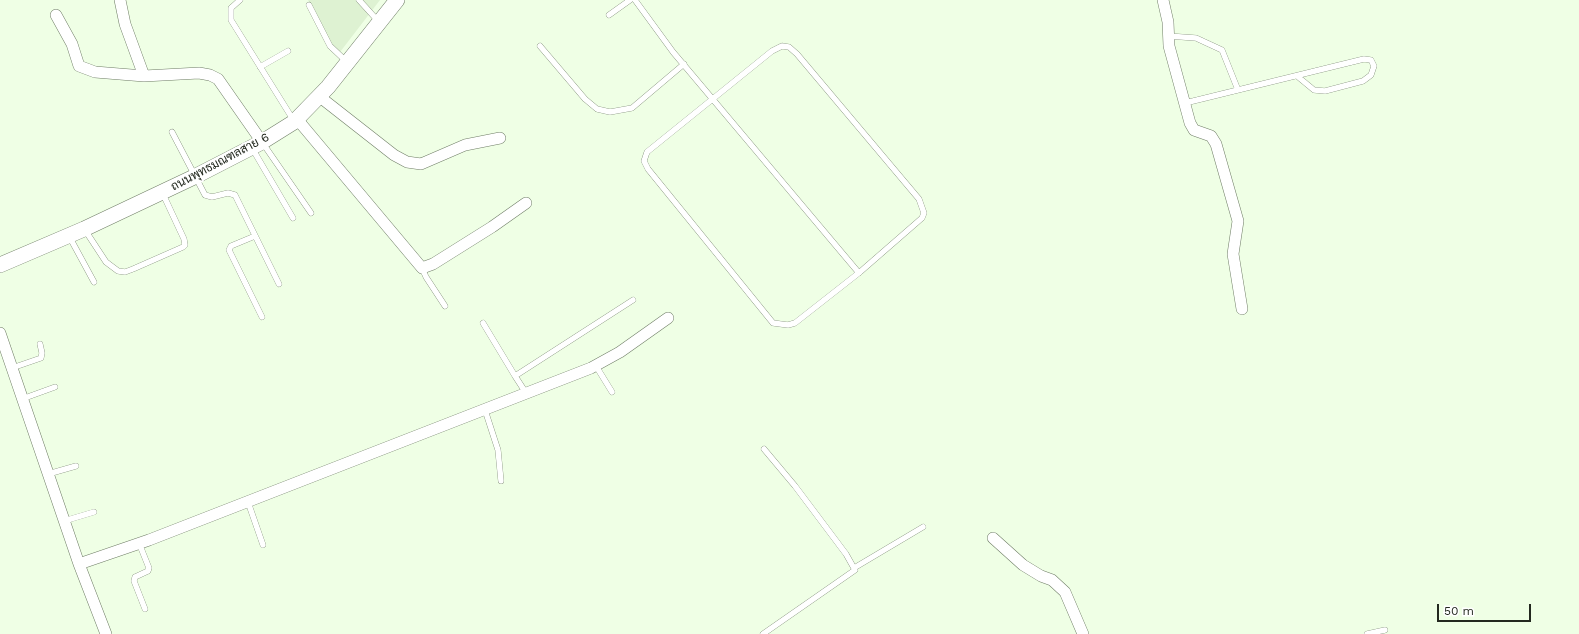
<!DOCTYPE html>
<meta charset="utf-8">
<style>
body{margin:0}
#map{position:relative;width:1579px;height:634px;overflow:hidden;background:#efffe5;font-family:"Work Sans",sans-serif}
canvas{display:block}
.scale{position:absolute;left:1437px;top:604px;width:94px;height:18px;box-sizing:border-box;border:2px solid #23291f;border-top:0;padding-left:5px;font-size:12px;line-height:14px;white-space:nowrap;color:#23291f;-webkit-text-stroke:3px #fff;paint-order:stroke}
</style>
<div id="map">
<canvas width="1579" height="634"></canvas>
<div class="scale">50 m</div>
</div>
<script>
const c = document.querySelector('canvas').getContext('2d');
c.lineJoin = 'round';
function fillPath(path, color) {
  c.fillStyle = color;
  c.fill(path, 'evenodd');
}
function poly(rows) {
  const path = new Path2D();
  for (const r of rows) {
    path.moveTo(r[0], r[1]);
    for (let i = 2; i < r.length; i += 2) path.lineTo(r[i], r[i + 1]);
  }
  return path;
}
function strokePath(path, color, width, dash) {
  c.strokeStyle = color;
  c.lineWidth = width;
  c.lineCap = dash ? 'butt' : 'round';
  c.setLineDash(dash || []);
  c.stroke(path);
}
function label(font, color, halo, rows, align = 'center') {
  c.font = font + ' "Work Sans",Sarabun,sans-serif';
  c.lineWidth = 4;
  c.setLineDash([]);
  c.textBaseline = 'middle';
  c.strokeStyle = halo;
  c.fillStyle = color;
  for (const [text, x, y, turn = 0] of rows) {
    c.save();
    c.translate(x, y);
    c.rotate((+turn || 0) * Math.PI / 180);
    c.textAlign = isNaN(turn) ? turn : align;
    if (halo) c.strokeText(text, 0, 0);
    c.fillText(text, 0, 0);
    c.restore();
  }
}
fillPath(poly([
 [308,0,380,0,337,56]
]), '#def2d2');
const service = poly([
 [240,0,231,8,231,20,294,121],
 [359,0,379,22],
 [635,0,673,52,859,273],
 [309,5,330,46,346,61],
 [609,15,630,0],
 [1168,36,1196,38,1222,50,1238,90],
 [540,46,585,99,597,109,610,112,632,108,684,64],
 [782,46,789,47,797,54,919,199,924,213,922,218,860,272,795,323,788,325,773,323,648,169,644,161,647,152,772,51,782,46],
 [260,67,288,51],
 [1185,103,1364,59,1371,60,1374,66,1371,75,1363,81,1325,91,1314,90,1297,76],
 [172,132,205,195,212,197,228,193,235,195,279,284],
 [262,142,311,213],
 [252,148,293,218],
 [85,230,106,262,118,271,125,272,133,269,183,247,185,245,184,239,162,192],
 [69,236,94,282],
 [255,236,231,246,229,250,262,317],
 [422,268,426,277,445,306],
 [483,323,515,376],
 [596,366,612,392],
 [12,368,41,358,42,353,40,344],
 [526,393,515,376,633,300],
 [22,399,55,387],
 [485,410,498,450,501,481],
 [48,474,76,466],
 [248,502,263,545],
 [64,521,94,512],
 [139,543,149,568,148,571,135,577,134,581,145,609],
 [854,568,923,527],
 [763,634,855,570,846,554,795,486,764,449],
 [1367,634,1385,630]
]);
const minor = poly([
 [120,0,125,24,144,76,199,73,210,75,218,79,262,142],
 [1163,0,1168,22,1169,46,1190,123,1194,130,1211,136,1216,144,1238,221,1233,254,1242,309],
 [56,15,72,44,79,66,95,72,144,76],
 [320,97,394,155,407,162,421,164,465,145,500,138],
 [297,119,422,268,433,264,492,227,526,203],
 [0,333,79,564,106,634],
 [993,538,1023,565,1041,576,1052,580,1065,592,1083,634],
 [79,564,149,540,591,368,620,352,668,318]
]);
const secondary = poly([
 [0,265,84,229,194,177,262,142,294,122,328,87,397,0]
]);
strokePath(service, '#6f7d66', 6);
strokePath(minor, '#6f7d66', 12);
strokePath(secondary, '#6f7d66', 16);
strokePath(service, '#fff', 5.5);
strokePath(minor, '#fff', 11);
strokePath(secondary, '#fff', 15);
label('12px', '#23291f', '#fff', [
 ["ถนนพุทธมณฑลสาย 6",220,162,-28]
]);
</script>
